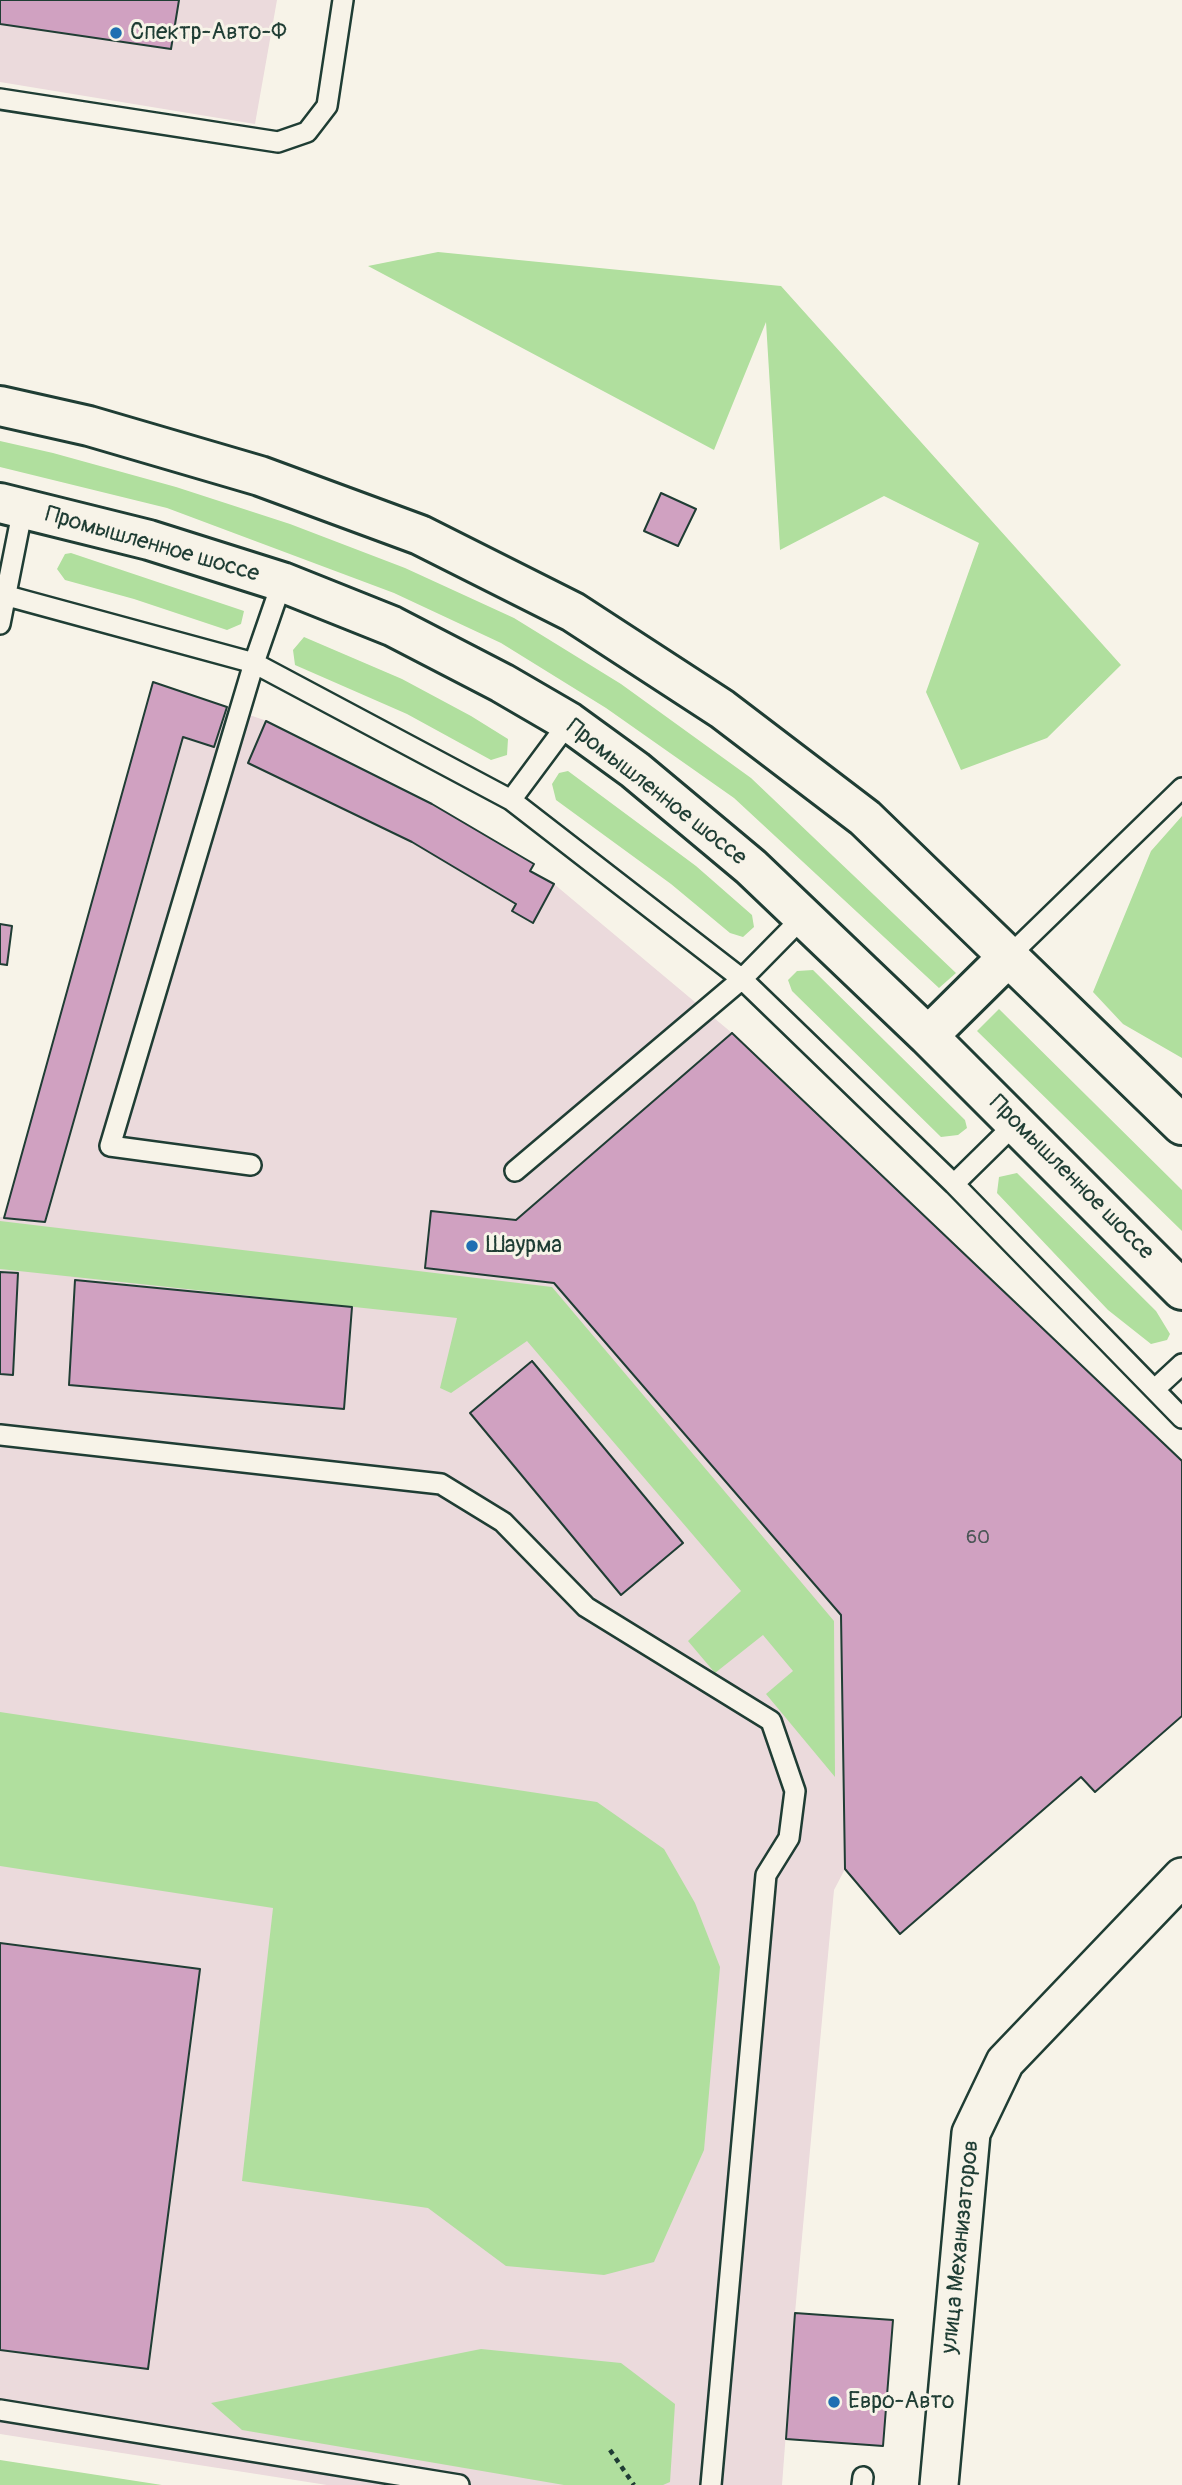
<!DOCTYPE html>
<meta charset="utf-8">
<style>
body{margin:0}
canvas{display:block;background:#f7f3e8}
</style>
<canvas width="1182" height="2485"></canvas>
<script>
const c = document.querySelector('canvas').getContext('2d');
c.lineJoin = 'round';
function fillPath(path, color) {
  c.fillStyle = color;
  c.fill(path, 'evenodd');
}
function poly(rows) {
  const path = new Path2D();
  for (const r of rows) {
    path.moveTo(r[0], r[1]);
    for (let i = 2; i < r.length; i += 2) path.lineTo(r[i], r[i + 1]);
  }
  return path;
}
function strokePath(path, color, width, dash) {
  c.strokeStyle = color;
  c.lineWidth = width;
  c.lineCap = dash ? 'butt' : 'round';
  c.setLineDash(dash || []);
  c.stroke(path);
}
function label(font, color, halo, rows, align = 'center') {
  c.font = font + ' Pangolin,sans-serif';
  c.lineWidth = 6;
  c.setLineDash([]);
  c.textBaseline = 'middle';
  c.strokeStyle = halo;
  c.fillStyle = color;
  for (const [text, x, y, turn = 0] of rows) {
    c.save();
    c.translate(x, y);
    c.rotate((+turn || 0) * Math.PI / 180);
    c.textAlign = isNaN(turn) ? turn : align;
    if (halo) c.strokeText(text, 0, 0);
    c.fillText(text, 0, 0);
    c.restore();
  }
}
fillPath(poly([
 [0,0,277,0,255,124,0,82],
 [153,682,267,721,432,804,534,864,531,871,554,884,732,1033,1182,1461,1182,1716,1095,1792,1081,1777,900,1934,845,1869,834,1890,795,2313,782,2485,327,2485,0,2434,0,1217,4,1217]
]), '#ebdadc');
fillPath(poly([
 [438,252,781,286,1121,665,1047,738,961,770,926,692,979,543,884,496,780,550,766,322,714,450,368,266],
 [0,441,53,453,176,487,290,524,405,568,514,618,621,684,751,778,956,973,939,988,734,798,606,708,501,643,394,593,167,508,0,467],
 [71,553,244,611,241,624,227,630,134,599,65,580,57,569,65,554],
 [304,637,402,679,471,716,508,739,507,755,491,760,407,714,295,665,293,650],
 [568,771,696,866,752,915,754,927,743,937,730,933,671,884,556,800,552,784,559,773],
 [1182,816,1182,1058,1123,1024,1093,992,1151,851],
 [813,970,965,1120,967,1128,958,1135,941,1137,792,991,788,980,797,971],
 [999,1009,1182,1190,1182,1231,977,1031],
 [1017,1173,1156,1311,1170,1334,1167,1340,1151,1344,1108,1310,997,1193,999,1177],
 [0,1221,552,1287,834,1621,835,1777,766,1694,793,1671,763,1635,715,1673,688,1641,741,1591,527,1341,451,1393,440,1388,457,1318,0,1269],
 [0,1712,597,1802,664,1849,695,1903,720,1967,704,2150,654,2262,604,2275,506,2266,428,2208,242,2181,273,1908,0,1866],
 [481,2349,621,2363,675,2404,670,2482,663,2485,564,2485,242,2430,211,2403],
 [0,2460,162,2485,0,2485]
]), '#b0df9e');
const building = poly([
 [0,0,179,0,171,49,0,24,0,0],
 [661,493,696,509,678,546,644,531,661,493],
 [153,682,227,707,214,747,183,737,45,1222,4,1218,153,682],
 [266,721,432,804,534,864,530,871,554,884,533,923,512,911,516,904,412,842,248,763,266,721],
 [0,924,12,926,7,965,0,964,0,924],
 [732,1033,1182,1461,1182,1716,1095,1792,1081,1777,900,1934,845,1869,841,1615,554,1283,425,1268,431,1211,516,1220,732,1033],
 [0,1272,18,1273,13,1375,0,1374,0,1272],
 [75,1280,352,1307,344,1409,69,1385,75,1280],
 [532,1361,683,1543,621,1595,470,1413,532,1361],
 [0,1943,200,1969,148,2369,0,2350,0,1943],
 [795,2313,893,2320,883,2446,786,2439,795,2313]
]);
fillPath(building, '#d0a1c1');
strokePath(building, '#1f3d34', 2);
const lane = poly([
 [0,99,278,142,307,132,327,106,343,0],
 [0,594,254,663,511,800,742,979,954,1184,1182,1418],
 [0,624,23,508],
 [511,800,569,722],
 [1009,956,1182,788],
 [251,1165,110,1146,254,663,282,582],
 [515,1171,742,979,803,917],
 [954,1184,1016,1123],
 [1155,1389,1182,1364],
 [0,1435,441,1484,503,1522,586,1607,771,1721,795,1791,789,1838,766,1875,711,2485],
 [0,2410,459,2485],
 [862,2485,863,2477]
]);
const street = poly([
 [939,2485,971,2133,1005,2062,1182,1877]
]);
const secondary = poly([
 [0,406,89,426,260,476,420,535,573,612,722,709,865,818,1182,1125],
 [0,503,149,540,282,582,392,626,502,683,569,722,635,770,751,867,928,1036,1182,1290],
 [928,1036,1009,956]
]);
strokePath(lane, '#1f3d34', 24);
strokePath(street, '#1f3d34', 42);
strokePath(secondary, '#1f3d34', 44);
strokePath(poly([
 [610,2450,634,2485]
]), '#1f3d34', 4.5, [5, 5]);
strokePath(lane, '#f7f3e8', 19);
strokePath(street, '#f7f3e8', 37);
strokePath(secondary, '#f7f3e8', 38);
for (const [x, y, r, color] of [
 [116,33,7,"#1f6fb2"],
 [472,1246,7,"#1f6fb2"],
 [834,2402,7,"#1f6fb2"]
]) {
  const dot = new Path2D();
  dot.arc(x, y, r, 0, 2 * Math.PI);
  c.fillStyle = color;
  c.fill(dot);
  strokePath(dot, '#f7f3e8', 2.5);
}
label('19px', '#4b5657', null, [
 ["60",978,1538]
]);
label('23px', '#1f3d34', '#f7f3e8', [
 ["Спектр-Авто-Ф",130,33],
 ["Шаурма",486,1246],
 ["Евро-Авто",848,2402]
], 'left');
label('23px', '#1f3d34', '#f7f3e8', [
 ["Промышленное шоссе",152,545,16],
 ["Промышленное шоссе",656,793,38],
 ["Промышленное шоссе",1071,1178,45],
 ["улица Механизаторов",961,2247,-84]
]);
</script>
